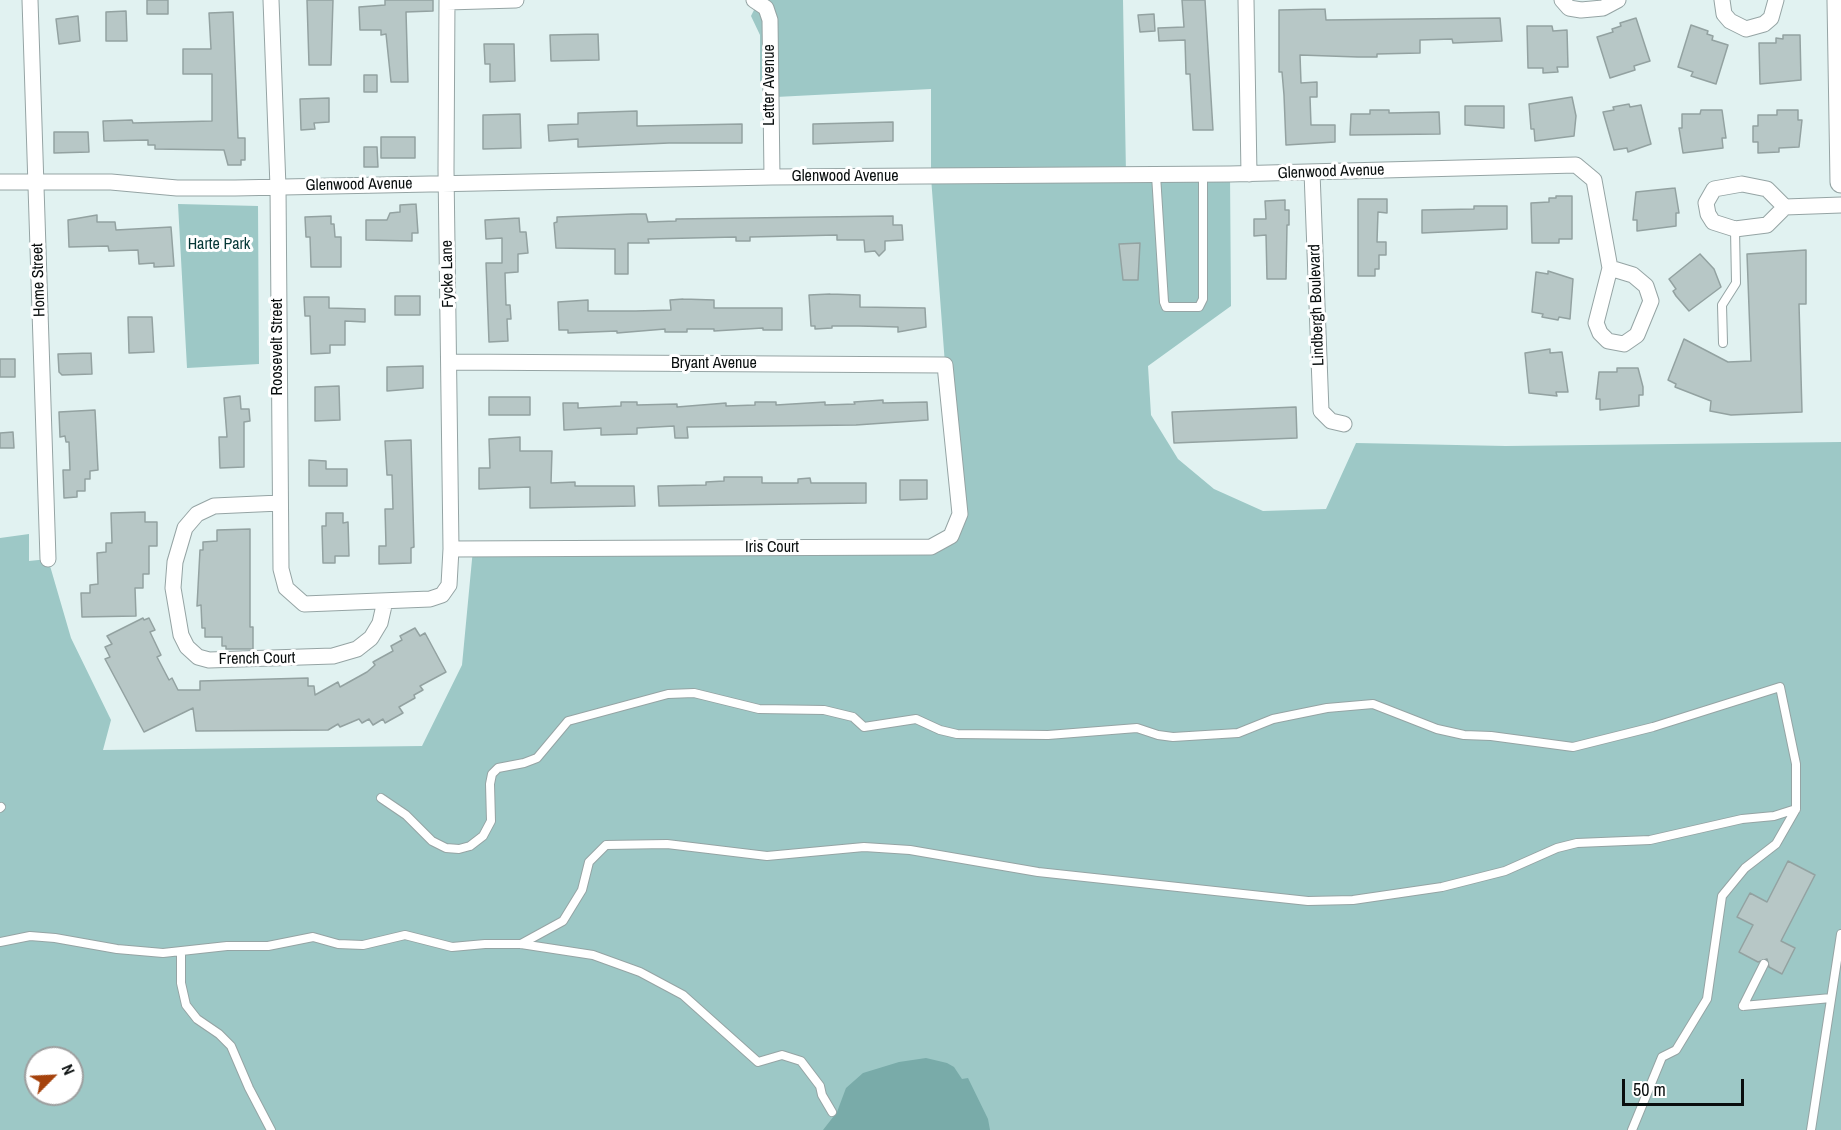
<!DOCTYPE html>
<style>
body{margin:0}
#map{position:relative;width:1841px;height:1130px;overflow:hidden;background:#e1f2f1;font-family:"Archivo Narrow",sans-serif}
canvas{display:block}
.north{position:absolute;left:24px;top:1046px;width:60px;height:60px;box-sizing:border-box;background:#fff;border:2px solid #9d9f9f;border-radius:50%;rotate:66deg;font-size:16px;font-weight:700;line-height:24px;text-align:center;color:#090e0e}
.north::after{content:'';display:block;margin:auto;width:21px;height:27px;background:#a5420c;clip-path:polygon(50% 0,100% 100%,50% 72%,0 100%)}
.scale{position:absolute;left:1622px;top:1079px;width:122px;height:27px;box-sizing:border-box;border:3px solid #090e0e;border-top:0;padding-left:8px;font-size:18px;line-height:21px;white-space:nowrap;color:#090e0e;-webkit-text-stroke:4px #fff;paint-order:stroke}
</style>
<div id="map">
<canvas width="1841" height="1130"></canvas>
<div class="north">N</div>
<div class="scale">50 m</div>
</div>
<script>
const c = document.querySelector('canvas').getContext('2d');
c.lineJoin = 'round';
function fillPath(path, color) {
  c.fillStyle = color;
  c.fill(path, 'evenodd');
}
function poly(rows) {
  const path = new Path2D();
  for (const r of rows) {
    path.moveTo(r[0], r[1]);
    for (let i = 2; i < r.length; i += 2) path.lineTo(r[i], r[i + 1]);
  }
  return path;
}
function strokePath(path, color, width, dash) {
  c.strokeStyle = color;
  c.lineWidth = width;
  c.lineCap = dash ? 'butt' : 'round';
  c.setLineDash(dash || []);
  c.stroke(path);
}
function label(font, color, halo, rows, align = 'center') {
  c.font = font + ' "Archivo Narrow",sans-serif';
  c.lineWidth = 6;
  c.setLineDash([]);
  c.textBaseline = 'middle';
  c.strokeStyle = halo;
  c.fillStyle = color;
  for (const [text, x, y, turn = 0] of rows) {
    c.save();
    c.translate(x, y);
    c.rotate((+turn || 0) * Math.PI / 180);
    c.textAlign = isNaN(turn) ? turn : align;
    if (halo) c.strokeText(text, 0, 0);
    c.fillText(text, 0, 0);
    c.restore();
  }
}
fillPath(poly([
 [759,0,1123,0,1126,175,1230,174,1231,306,1148,366,1151,415,1178,459,1214,489,1263,511,1326,509,1356,443,1506,446,1841,442,1841,1130,0,1130,0,538,29,534,29,561,48,559,71,638,111,720,103,750,422,746,462,665,473,549,931,547,957,525,931,177,931,89,776,97,760,85,760,35,751,16],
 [36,1058,72,1058,72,1094,36,1094],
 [178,204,258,206,259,364,187,368]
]), '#9dc8c6');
fillPath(poly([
 [926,1058,947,1063,954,1067,962,1079,968,1078,988,1119,990,1130,823,1130,837,1112,846,1088,863,1073,899,1062]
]), '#79aba9');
const building = poly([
 [147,0,168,0,168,14,147,14,147,0],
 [307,0,333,0,331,65,309,65,307,0],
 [385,0,433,0,433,11,406,12,408,82,391,82,386,34,381,35,381,30,360,30,359,7,385,5,385,0],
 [1182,0,1205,0,1213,130,1193,130,1190,74,1186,74,1185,40,1159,41,1158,28,1184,27,1182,0],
 [1325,9,1326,20,1500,18,1502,41,1453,43,1452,39,1420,40,1420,53,1377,54,1377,57,1358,57,1300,55,1301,83,1317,82,1317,97,1310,97,1311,125,1335,125,1335,142,1286,145,1284,95,1282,72,1279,72,1279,10,1325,9],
 [126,11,127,41,106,41,106,12,126,11],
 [233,12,238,138,245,138,245,160,241,160,241,165,228,165,224,150,155,149,155,145,148,145,148,140,104,141,103,121,132,120,133,123,212,121,212,74,183,74,183,49,211,49,209,13,233,12],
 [1154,14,1155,31,1140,32,1138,15,1154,14],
 [78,16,80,41,59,44,56,19,78,16],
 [1636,18,1650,61,1634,66,1635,70,1610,78,1597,37,1613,32,1612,29,1621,26,1620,23,1636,18],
 [1691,25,1708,31,1707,34,1713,36,1712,40,1728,45,1716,84,1691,76,1693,72,1678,67,1691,25],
 [1527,26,1552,26,1553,31,1567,30,1568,67,1557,67,1558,72,1543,73,1543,68,1528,68,1527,26],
 [598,34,599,60,551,61,550,35,598,34],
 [1783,35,1800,35,1801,80,1760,84,1759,43,1776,43,1776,38,1783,39,1783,35],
 [484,44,514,44,515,81,490,82,490,64,485,64,484,44],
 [364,75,377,75,377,92,364,92,364,75],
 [1572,97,1576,116,1574,136,1535,141,1534,129,1531,129,1529,104,1572,97],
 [329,98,329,122,314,123,315,129,301,130,300,99,329,98],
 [1629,104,1630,107,1641,105,1651,144,1628,152,1627,148,1614,150,1603,112,1614,110,1613,107,1629,104],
 [1465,106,1504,106,1504,128,1465,125,1465,106],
 [1370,110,1389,110,1389,113,1439,112,1440,134,1350,135,1351,114,1370,114,1370,110],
 [1701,110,1722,110,1726,138,1722,138,1723,148,1683,153,1679,128,1682,128,1682,114,1700,114,1701,110],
 [1777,110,1798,110,1798,120,1802,120,1799,147,1779,148,1779,152,1758,153,1758,142,1753,142,1753,126,1758,126,1758,115,1777,115,1777,110],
 [637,111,637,126,742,124,742,143,669,143,578,147,578,139,549,141,548,125,578,124,578,113,637,111],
 [520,114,521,148,483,149,483,115,520,114],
 [893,122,893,141,813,144,813,124,893,122],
 [54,132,88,132,89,152,54,153,54,132],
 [381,137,415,137,415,158,381,158,381,137],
 [364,147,377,147,378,167,364,167,364,147],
 [1675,188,1679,213,1676,213,1676,226,1637,231,1637,220,1633,220,1636,192,1675,188],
 [1556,196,1572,196,1572,239,1559,239,1559,243,1532,243,1531,203,1549,202,1549,198,1556,198,1556,196],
 [1358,199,1387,199,1387,213,1378,212,1377,242,1386,242,1386,255,1379,255,1379,269,1375,269,1375,276,1358,276,1358,199],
 [1285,200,1285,210,1289,210,1289,225,1287,225,1286,279,1267,279,1266,235,1254,236,1254,219,1266,219,1265,201,1285,200],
 [416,204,418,233,412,233,412,241,366,240,366,220,387,220,390,213,400,212,400,205,416,204],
 [1474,206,1507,206,1507,229,1422,233,1422,210,1474,209,1474,206],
 [632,214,646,214,648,222,676,221,676,219,893,216,893,225,902,225,903,240,885,241,885,250,879,256,875,251,865,252,864,240,837,240,837,235,750,237,750,241,736,241,736,237,648,239,649,243,628,243,628,274,615,274,615,249,556,248,554,223,557,222,557,217,632,214],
 [97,215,97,222,115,222,116,230,171,227,174,266,154,267,154,263,139,264,138,250,109,251,108,246,69,247,68,220,97,215],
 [331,216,331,224,334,224,335,237,341,237,341,267,311,267,310,237,306,237,305,217,331,216],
 [519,218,520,232,526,232,528,253,518,254,518,272,505,273,506,305,510,305,511,319,507,319,508,341,489,342,486,263,502,263,502,238,486,239,485,220,519,218],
 [1140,243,1138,280,1123,280,1119,244,1140,243],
 [1806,250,1806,304,1799,304,1802,412,1731,415,1710,411,1711,401,1675,387,1676,384,1668,380,1684,339,1728,362,1751,361,1747,254,1806,250],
 [1700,254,1714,269,1721,287,1689,311,1676,296,1673,291,1676,289,1669,279,1700,254],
 [1548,271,1573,279,1570,319,1559,317,1558,320,1542,317,1543,314,1532,312,1536,272,1548,274,1548,271],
 [830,294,860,295,860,307,925,308,926,327,898,332,898,327,859,326,832,326,832,328,815,329,815,326,811,326,809,295,830,294],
 [395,296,420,296,420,315,395,315,395,296],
 [304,297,329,297,329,308,365,309,365,322,345,321,345,345,330,345,330,353,311,354,310,316,305,316,304,297],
 [683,299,714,300,714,308,782,308,782,330,763,330,763,328,714,331,714,329,687,329,687,332,665,332,665,329,617,333,617,331,568,333,568,330,559,330,558,302,588,300,588,311,636,311,671,310,670,300,683,299],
 [128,317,152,317,154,352,129,353,128,317],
 [1550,349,1550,353,1562,352,1568,392,1556,392,1557,396,1529,393,1525,353,1550,349],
 [91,353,92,374,62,375,59,372,58,354,91,353],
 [0,359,15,359,15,377,0,377,0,359],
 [423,366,423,388,387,391,387,367,423,366],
 [1617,368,1638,368,1643,387,1643,395,1639,395,1639,406,1600,410,1600,399,1596,399,1599,372,1617,372,1617,368],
 [339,386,340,420,315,421,315,387,339,386],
 [240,396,241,409,249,409,250,421,244,422,244,467,220,468,219,437,227,437,224,398,240,396],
 [489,397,530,397,530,415,489,415,489,397],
 [883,400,883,403,927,402,928,420,856,425,687,427,688,438,675,438,674,426,637,428,637,434,601,435,601,428,564,430,563,403,578,403,578,408,621,406,621,402,637,402,637,405,677,404,677,407,726,403,726,406,755,405,755,402,776,402,776,405,825,402,825,405,855,404,854,402,883,400],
 [1296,407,1297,438,1174,443,1172,412,1296,407],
 [95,410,98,470,90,471,90,479,85,479,85,491,77,491,77,497,64,498,63,470,70,470,69,442,66,442,65,436,60,437,59,412,95,410],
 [13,432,14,448,0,448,0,433,13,432],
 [520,437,520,451,552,451,551,483,575,482,575,486,634,486,635,506,530,508,530,487,479,489,479,468,490,468,489,439,520,437],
 [411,440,414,547,411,548,411,563,379,564,379,546,386,546,385,509,393,509,392,475,387,475,385,441,411,440],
 [309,460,326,461,326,469,347,469,347,486,309,486,309,460],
 [724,477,762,477,762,483,798,483,798,479,810,478,811,483,866,483,866,503,659,506,658,486,706,485,706,482,724,481,724,477],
 [900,480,927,480,927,499,900,500,900,480],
 [145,512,145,522,157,522,157,546,149,546,149,574,143,574,143,588,135,588,136,616,82,617,81,593,90,593,90,585,98,584,97,553,106,552,106,543,112,543,111,513,145,512],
 [326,513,343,513,343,523,348,522,349,556,335,556,335,563,323,563,322,526,326,526,326,513],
 [250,529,250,627,253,627,253,649,226,649,226,646,222,646,222,637,205,637,205,628,202,628,201,605,197,606,200,550,203,550,203,542,217,541,217,530,250,529],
 [143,618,144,620,149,618,155,630,150,632,161,655,157,657,169,680,172,678,178,690,200,690,200,681,308,678,308,686,314,686,315,695,338,682,340,687,367,672,375,665,373,662,393,651,391,646,402,640,400,636,415,628,420,636,425,633,446,672,420,686,423,690,414,695,415,698,399,707,403,713,385,723,383,719,373,725,369,719,362,723,359,719,340,727,338,724,328,730,196,731,193,708,144,732,105,659,110,657,105,647,112,644,107,636,143,618],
 [1788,861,1815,875,1781,941,1795,948,1782,974,1769,967,1767,959,1758,962,1739,952,1753,925,1737,917,1750,893,1767,902,1788,861]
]);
fillPath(building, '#b7c7c6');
strokePath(building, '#93a2a1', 1.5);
const lane = poly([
 [1156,175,1164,302,1166,307,1199,307,1203,299,1203,174],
 [1723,343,1722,305,1736,283,1735,229],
 [381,798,406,815,432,841,446,848,459,849,470,846,483,836,491,821,490,784,492,774,498,768,524,763,537,758,568,721,668,694,694,693,759,709,824,710,853,717,864,727,916,719,940,730,957,734,1048,735,1137,728,1158,735,1173,737,1238,733,1273,719,1327,708,1373,704,1437,729,1464,735,1491,736,1573,747,1653,727,1780,687,1796,764,1796,809,1776,844,1745,868,1722,896,1707,999,1676,1050,1662,1057,1632,1130],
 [0,808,1,807],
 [0,942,30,936,55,938,117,949,163,953,227,946,268,946,313,937,338,944,363,945,405,935,452,947,485,944,521,944,593,955,640,972,683,995,758,1062,782,1055,801,1061,820,1086,822,1095,832,1112],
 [521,944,563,921,582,890,589,862,606,845,667,844,767,856,864,847,910,850,1038,872,1308,901,1353,900,1442,887,1505,871,1557,848,1577,843,1650,840,1742,819,1774,816,1796,809],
 [181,951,181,983,186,1005,197,1019,219,1034,231,1046,249,1088,271,1130],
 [1743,1006,1831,998],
 [1743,1006,1764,964],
 [1811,1130,1841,934]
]);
const street = poly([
 [30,0,48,559],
 [271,0,278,187,281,569,286,588,304,604,430,599,442,595,449,585,451,549,446,169,447,0],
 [754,0,766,8,770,20,772,177],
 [1246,0,1249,174],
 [1562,0,1569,8,1581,10,1603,8,1618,0],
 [1722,0,1724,14,1730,21,1746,29,1764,24,1771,18,1776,0],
 [447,2,516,0],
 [1312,172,1321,411,1331,421,1344,424],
 [0,182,111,182,177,188,235,188,772,177,1230,174,1576,165,1594,180,1610,268,1596,323,1600,333,1608,341,1624,344,1637,335,1651,301,1646,286,1633,275,1610,268],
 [1785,207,1767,189,1742,184,1714,189,1706,203,1708,214,1713,222,1735,229,1767,225,1785,207,1841,205],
 [449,362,945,365,960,514,951,536,931,547,451,549],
 [280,503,214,506,197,514,185,528,175,562,173,588,181,635,187,647,198,657,209,660,333,656,357,649,371,638,380,623,385,601]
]);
const secondary = poly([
 [1838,0,1841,182]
]);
strokePath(lane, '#95a4a4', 10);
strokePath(street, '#95a4a4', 17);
strokePath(secondary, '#95a4a4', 23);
strokePath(lane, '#fff', 8);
strokePath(street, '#fff', 15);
strokePath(secondary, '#fff', 21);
label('16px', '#090e0e', '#fff', [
 ["Letter Avenue",770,85,-90],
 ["Glenwood Avenue",1331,172,-2],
 ["Glenwood Avenue",845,177],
 ["Glenwood Avenue",359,185,-1],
 ["Fycke Lane",448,274,-91],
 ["Home Street",39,280,-92],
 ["Lindbergh Boulevard",1317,305,-92],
 ["Roosevelt Street",278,347,-90],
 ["Bryant Avenue",714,364],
 ["Iris Court",772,548],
 ["French Court",257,659,-1]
]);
label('16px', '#063837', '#fff', [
 ["Harte Park",219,245]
]);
</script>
